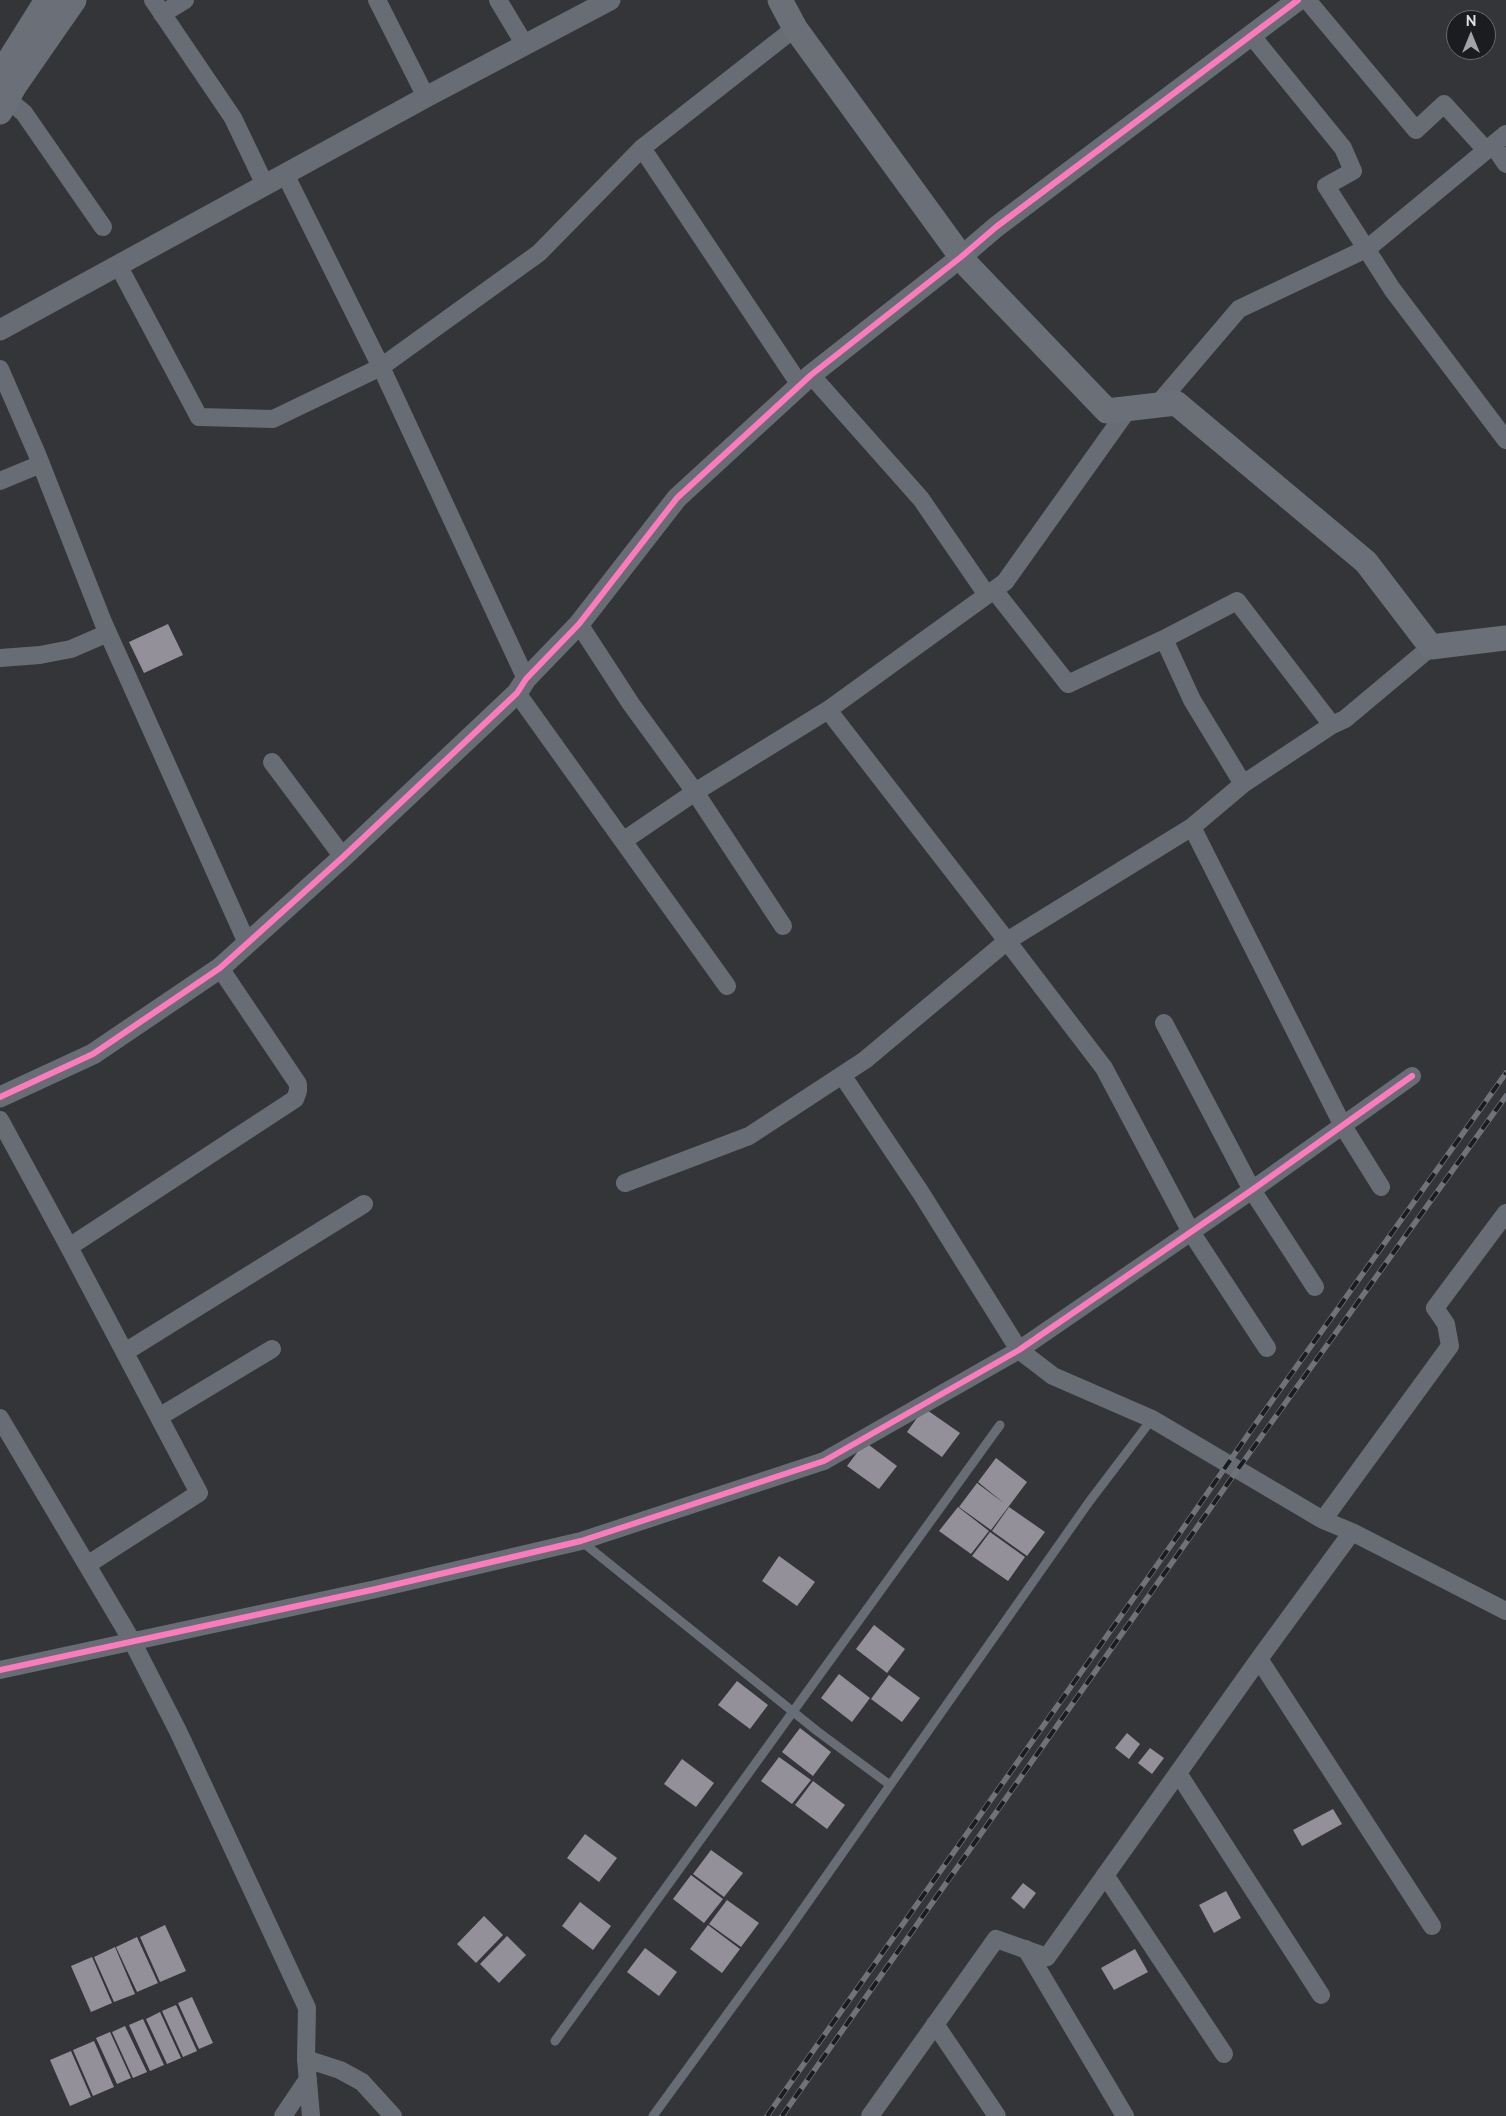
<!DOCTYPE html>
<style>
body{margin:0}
#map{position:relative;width:1506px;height:2116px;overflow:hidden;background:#343539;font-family:Raleway,sans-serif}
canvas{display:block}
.north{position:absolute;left:1446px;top:10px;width:50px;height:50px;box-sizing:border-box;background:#1b1c1f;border:1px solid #696a6d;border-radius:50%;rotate:0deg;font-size:14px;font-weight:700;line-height:20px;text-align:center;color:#dedee3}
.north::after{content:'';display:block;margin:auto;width:18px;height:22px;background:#a2a3a8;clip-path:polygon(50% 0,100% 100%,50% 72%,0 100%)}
</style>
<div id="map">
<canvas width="1506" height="2116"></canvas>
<div class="north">N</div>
</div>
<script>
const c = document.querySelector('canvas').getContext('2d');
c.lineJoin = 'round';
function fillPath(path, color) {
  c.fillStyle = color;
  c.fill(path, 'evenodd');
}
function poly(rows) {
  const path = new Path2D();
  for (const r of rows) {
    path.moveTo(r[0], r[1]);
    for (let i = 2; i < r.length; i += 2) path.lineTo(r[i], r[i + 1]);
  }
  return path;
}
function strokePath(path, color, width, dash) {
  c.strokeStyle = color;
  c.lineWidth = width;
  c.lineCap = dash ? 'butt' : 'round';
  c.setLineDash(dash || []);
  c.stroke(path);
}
fillPath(poly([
 [168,624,183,655,144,673,129,642],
 [924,1408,960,1433,942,1457,907,1432],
 [865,1442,897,1466,879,1489,847,1466],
 [996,1458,1027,1482,991,1530,959,1507,977,1483,1005,1504,978,1482],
 [958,1507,989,1531,971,1554,939,1531],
 [1009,1507,1045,1532,1027,1556,992,1531],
 [990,1532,1025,1557,1008,1581,972,1556],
 [779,1556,815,1582,797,1606,762,1581],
 [874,1625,905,1649,887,1673,856,1649],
 [839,1674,870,1698,852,1722,821,1698],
 [889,1675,920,1698,902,1722,871,1699],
 [737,1681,768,1705,750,1729,718,1705],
 [800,1728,831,1752,813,1776,782,1752],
 [1127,1733,1140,1744,1129,1759,1115,1748],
 [1150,1748,1164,1758,1152,1774,1138,1763],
 [779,1757,811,1780,792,1804,761,1781],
 [682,1759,714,1783,696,1807,664,1784],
 [813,1781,845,1805,827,1829,795,1805],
 [1333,1809,1342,1824,1302,1846,1293,1830],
 [585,1834,617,1858,599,1882,567,1858],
 [711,1850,743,1873,724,1897,693,1874],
 [691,1875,723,1899,704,1923,673,1899],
 [1023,1883,1036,1893,1024,1909,1011,1898],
 [1226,1891,1241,1918,1214,1933,1199,1905],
 [727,1900,759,1923,741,1947,709,1924],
 [580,1902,611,1926,593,1950,562,1926],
 [484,1916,503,1935,476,1963,457,1944],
 [165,1925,186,1971,160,1982,140,1937],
 [708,1925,740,1949,722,1973,690,1949],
 [507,1936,526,1955,499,1983,480,1964],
 [137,1937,158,1983,137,1992,116,1947],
 [115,1947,135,1994,114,2002,94,1957],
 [645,1948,677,1972,659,1996,627,1972],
 [1135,1949,1148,1972,1114,1990,1101,1968],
 [92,1957,112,2003,91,2012,71,1966],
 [192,1997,213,2043,199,2049,178,2003],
 [176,2005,197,2051,183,2057,162,2011],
 [160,2012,181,2058,167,2064,146,2019],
 [143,2019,164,2065,150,2071,129,2025],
 [125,2026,147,2072,133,2078,112,2032],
 [110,2032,131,2078,117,2084,96,2038],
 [94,2041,114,2087,93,2096,73,2050],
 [71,2051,91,2097,70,2106,50,2060]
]), '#94909a');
strokePath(poly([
 [581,1541,817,1731,890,1785],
 [555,2041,1000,1425],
 [653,2116,782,1939,1089,1502,1152,1419]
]), '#686c74', 9);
strokePath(poly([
 [153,0,233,118,265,185],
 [377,0,426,97],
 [498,0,525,45],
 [1307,0,1416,130,1444,104,1486,150],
 [162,14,185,0],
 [1251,35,1343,148,1353,171,1326,186,1392,289,1506,440],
 [0,93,24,113,103,227],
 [1493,145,1506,164],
 [642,148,800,385],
 [285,174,381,367,526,679],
 [118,265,199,417,273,419,381,367,539,253,642,148,795,28],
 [0,369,37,454,103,622,247,943],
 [811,375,921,499,987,595],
 [1157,405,1239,309,1368,248,1506,134],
 [0,481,41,464],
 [994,590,1068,684,1164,639,1237,601,1332,725,1345,719,1431,647],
 [579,624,631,704,695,792,783,926],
 [1164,639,1192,700,1243,784],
 [0,658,40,655,71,649,108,633],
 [517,693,727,986],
 [828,710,1007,941,1192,827,1343,1126,1381,1187],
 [272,762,343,857],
 [1192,827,1243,784,1332,725],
 [623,841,695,792,828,710,1005,582,1129,408],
 [1164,1023,1252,1190,1315,1287],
 [842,1075,921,1193,1019,1350,1053,1376,1152,1419,1323,1520,1352,1532,1506,1611],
 [0,1120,69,1247,199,1493,87,1565,0,1418],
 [625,1183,749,1136,865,1060,1007,941,1104,1068,1191,1232,1267,1348],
 [69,1247,295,1099,298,1091,298,1084,220,968],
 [125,1352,364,1204],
 [159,1417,272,1349],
 [1323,1520,1450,1346,1446,1324,1435,1308,1506,1213],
 [87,1565,132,1641,178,1731,307,2008,306,2059,311,2116],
 [1259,1659,1432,1926],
 [0,1670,376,1589,581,1541,824,1461,1019,1350,1252,1190,1412,1076],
 [1178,1773,1321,1995],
 [1105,1875,1224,2054],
 [1026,1949,1125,2116],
 [935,2024,997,2116],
 [306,2059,340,2070,362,2082,393,2116],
 [283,2116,308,2079],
 [870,2116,996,1939,1047,1957,1259,1659,1352,1532]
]), '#686c74', 18);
strokePath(poly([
 [0,330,426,97,610,0],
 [0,1097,93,1054,220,968,343,857,517,693,526,679,579,624,677,498,811,375,961,257,996,227,1298,0]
]), '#686c74', 21);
strokePath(poly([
 [780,0,795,28,968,266,1107,411,1176,403,1366,562,1431,647,1506,638],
 [0,75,47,0],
 [0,112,15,85,74,0]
]), '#6a6f78', 25);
const rail = poly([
 [767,2116,1179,1534,1254,1426,1506,1073],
 [782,2116,1238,1469,1506,1096]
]);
strokePath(rail, '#707279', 5.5);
strokePath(rail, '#1b1c1f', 4, [11]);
strokePath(poly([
 [0,1097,93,1054,220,968,343,857,517,693,526,679,579,624,677,498,811,375,961,257,996,227,1298,0],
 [0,1670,376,1589,581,1541,824,1461,1019,1350,1252,1190,1412,1076]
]), '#fd7abc', 6);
</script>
